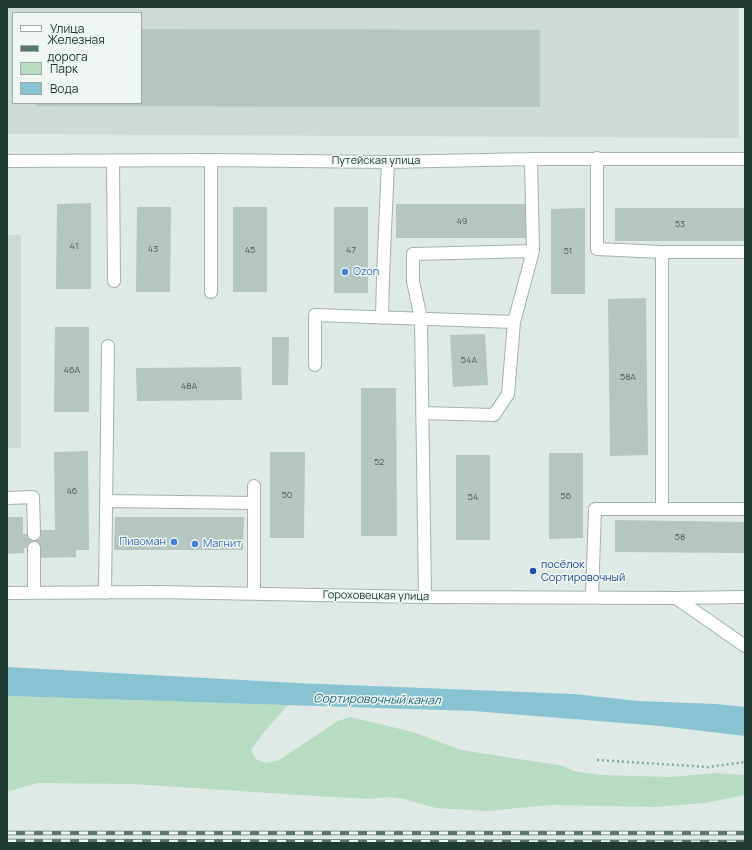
<!DOCTYPE html>
<meta charset="utf-8">
<style>
body{margin:0}
#map{position:relative;width:752px;height:850px;overflow:hidden;background:#dfeae6;font-family:Manrope,sans-serif}
canvas{display:block}
.frame{position:absolute;inset:0;border:8px solid #203a34;pointer-events:none}
.legend{position:absolute;left:12px;top:12px;width:130px;height:92px;box-sizing:border-box;background:#f0f7f3;border:1px solid #9daba7;margin:0;padding:5px 7px;list-style:none;font-size:12px;color:#203a34}
.legend li{display:flex;align-items:center;gap:8px;height:20px}
.legend b{width:20px;border:1px solid #9daba7}
</style>
<div id="map">
<canvas width="752" height="850"></canvas>
<div class="frame"></div>
<ul class="legend">
<li><b style="height:5px;background:#fff"></b>Улица</li>
<li><b style="height:5px;background:#5a766f"></b>Железная дорога</li>
<li><b style="height:11px;background:#b8dcc2"></b>Парк</li>
<li><b style="height:11px;background:#87c3d0"></b>Вода</li>
</ul>
</div>
<script>
const c = document.querySelector('canvas').getContext('2d');
c.lineJoin = 'round';
function fillPath(path, color) {
  c.fillStyle = color;
  c.fill(path, 'evenodd');
}
function poly(rows) {
  const path = new Path2D();
  for (const r of rows) {
    path.moveTo(r[0], r[1]);
    for (let i = 2; i < r.length; i += 2) path.lineTo(r[i], r[i + 1]);
  }
  return path;
}
function strokePath(path, color, width, dash) {
  c.strokeStyle = color;
  c.lineWidth = width;
  c.lineCap = dash ? 'butt' : 'round';
  c.setLineDash(dash || []);
  c.stroke(path);
}
function label(font, color, halo, rows, align = 'center') {
  c.font = font + ' Manrope,sans-serif';
  c.lineWidth = 3;
  c.setLineDash([]);
  c.textBaseline = 'middle';
  c.strokeStyle = halo;
  c.fillStyle = color;
  for (const [text, x, y, turn = 0] of rows) {
    c.save();
    c.translate(x, y);
    c.rotate((+turn || 0) * Math.PI / 180);
    c.textAlign = isNaN(turn) ? turn : align;
    if (halo) c.strokeText(text, 0, 0);
    c.fillText(text, 0, 0);
    c.restore();
  }
}
fillPath(poly([
 [7,7,739,7,739,138,7,134],
 [13,13,141,13,141,103,13,103],
 [7,235,21,235,21,448,7,448]
]), '#cddad5');
fillPath(poly([
 [7,696,288,705,264,732,251,750,256,759,266,763,279,760,338,721,350,717,413,732,461,750,564,766,573,771,601,775,671,777,715,773,745,775,745,795,705,803,653,807,550,805,486,811,436,808,404,799,389,797,368,799,315,796,132,784,37,783,7,792]
]), '#b8dcc2');
fillPath(poly([
 [7,667,297,683,574,694,638,701,716,704,745,707,745,736,660,726,473,711,7,696]
]), '#87c3d0');
fillPath(poly([
 [141,29,540,30,540,107,36,106,36,103,141,103],
 [91,203,91,289,56,289,57,204],
 [396,204,527,204,528,238,396,238],
 [137,207,171,207,170,292,136,292],
 [233,207,267,207,267,292,233,292],
 [334,207,368,207,368,293,334,293],
 [585,208,585,294,551,294,551,209],
 [615,208,745,208,745,241,615,241],
 [646,298,648,455,610,456,608,299],
 [55,327,89,327,89,412,54,412],
 [485,334,488,385,453,387,450,335],
 [272,337,289,337,288,385,272,385],
 [241,367,242,400,137,401,136,368],
 [361,388,396,388,397,536,361,536],
 [88,451,89,550,76,550,76,557,38,558,38,548,24,548,24,553,7,554,7,517,23,517,23,534,37,534,37,530,55,530,54,452],
 [270,452,305,452,304,538,270,538],
 [549,453,583,453,583,538,549,539],
 [456,455,490,455,490,540,456,540],
 [115,517,244,517,243,550,114,550],
 [615,520,745,522,745,553,615,552]
]), '#b5c5bf');
const minor = poly([
 [597,158,597,249,662,252,745,252],
 [211,160,211,292],
 [7,161,211,160,388,162,531,159,745,159],
 [113,161,114,281],
 [382,318,383,277,388,162],
 [315,365,315,315,514,322],
 [422,413,494,415,508,394,514,322,533,251],
 [254,486,254,594],
 [7,498,33,497,34,534],
 [106,501,254,503],
 [662,509,662,252],
 [34,548,34,593],
 [7,593,158,592,425,597,676,598,745,597],
 [105,593,108,346],
 [425,597,421,319,413,281,413,254,533,251,531,159],
 [592,597,595,509,745,509],
 [676,598,745,646]
]);
strokePath(minor, '#a2b2ad', 14);
strokePath(poly([
 [597,760,708,767,745,762]
]), '#80aea0', 2.5, [2, 3]);
strokePath(minor, '#fff', 12);
const rail = poly([
 [7,833,745,833],
 [7,841,745,842]
]);
strokePath(rail, '#5a766f', 4.5);
strokePath(rail, '#f0f7f3', 3, [9]);
for (const [x, y, r, color] of [
 [345,272,4,"#3f7fe0"],
 [174,542,4,"#3f7fe0"],
 [195,544,4,"#3f7fe0"],
 [533,571,4,"#1a4fb4"]
]) {
  const dot = new Path2D();
  dot.arc(x, y, r, 0, 2 * Math.PI);
  c.fillStyle = color;
  c.fill(dot);
  strokePath(dot, '#f0f7f3', 1.5);
}
label('9px', '#455d57', null, [
 ["49",462,221],
 ["53",680,224],
 ["41",74,246],
 ["43",153,249],
 ["45",250,250],
 ["47",351,250],
 ["51",568,251],
 ["54А",469,360],
 ["46А",72,370],
 ["58А",628,377],
 ["48А",189,386],
 ["52",379,462],
 ["46",72,491],
 ["50",287,495],
 ["56",566,496],
 ["54",473,497],
 ["58",680,537]
]);
label('11px', '#203a34', '#f0f7f3', [
 ["Путейская улица",376,161],
 ["Гороховецкая улица",376,596,1]
]);
label('11px', '#366cbe', '#f0f7f3', [
 ["Ozon",353,272],
 ["Пивоман",166,542,"right"],
 ["Магнит",203,544]
], 'left');
label('11px', '#164399', '#f0f7f3', [
 ["посёлок",541,565],
 ["Сортировочный",541,578]
], 'left');
label('italic 12px', '#1b6576', '#f0f7f3', [
 ["Сортировочный канал",377,700,1]
]);
</script>
